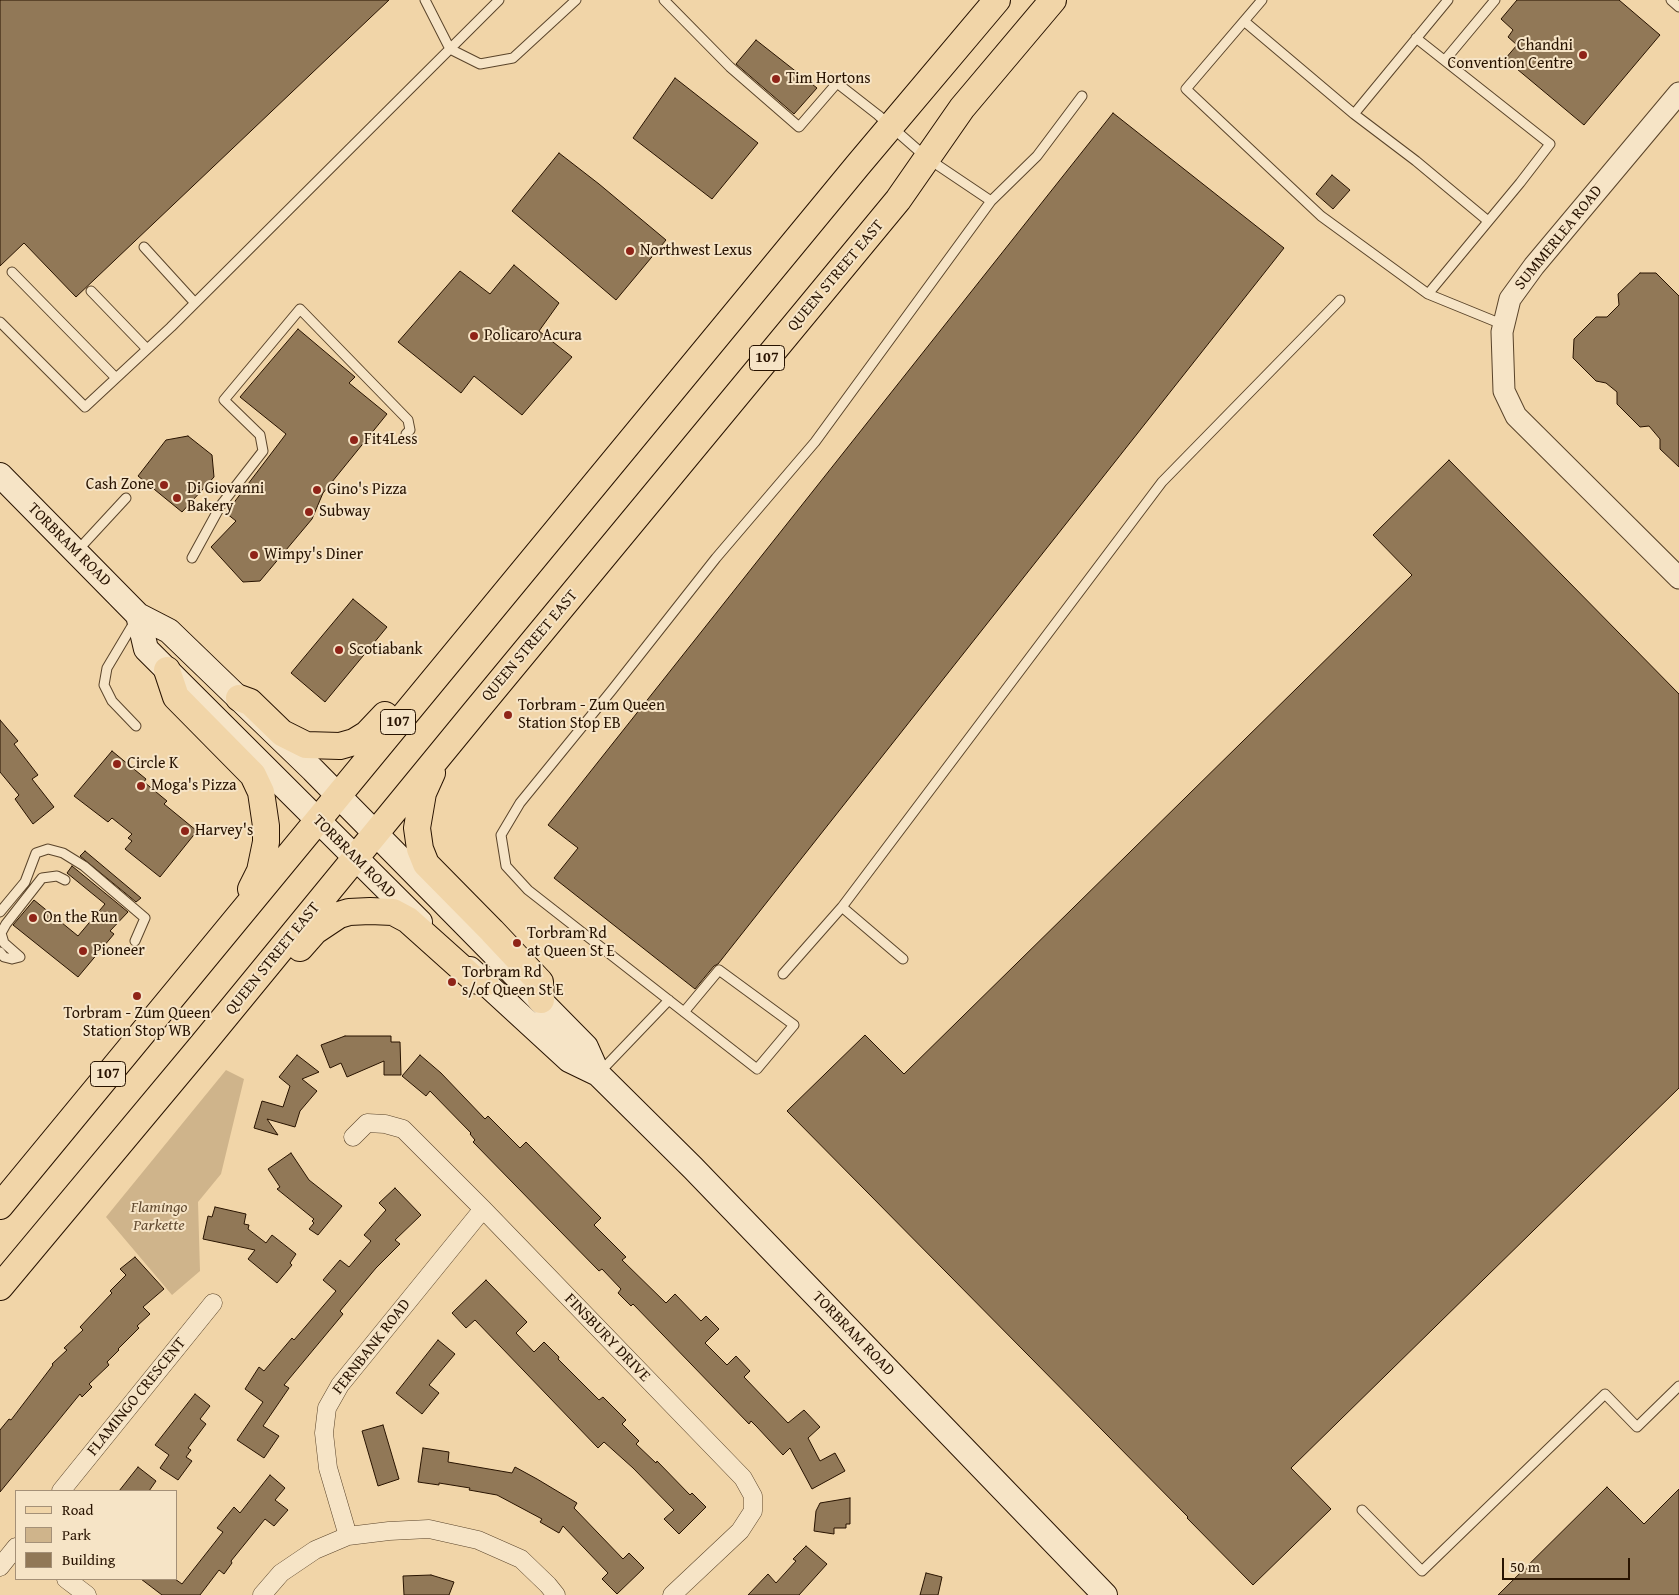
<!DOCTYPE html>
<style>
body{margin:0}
#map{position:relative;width:1679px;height:1595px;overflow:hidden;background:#f1d5a8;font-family:"Gentium Book Plus",serif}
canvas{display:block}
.legend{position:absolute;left:15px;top:1490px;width:162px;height:90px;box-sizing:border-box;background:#f6e4c6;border:1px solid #a49077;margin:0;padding:6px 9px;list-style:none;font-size:15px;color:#281300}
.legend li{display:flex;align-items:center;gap:10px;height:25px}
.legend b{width:25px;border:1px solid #a49077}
.scale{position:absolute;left:1502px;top:1558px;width:128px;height:22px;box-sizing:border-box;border:2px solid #281300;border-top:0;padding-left:6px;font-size:15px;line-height:18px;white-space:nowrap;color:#281300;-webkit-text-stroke:4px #f6e4c6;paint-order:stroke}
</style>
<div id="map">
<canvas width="1679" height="1595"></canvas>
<ul class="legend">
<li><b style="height:6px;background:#f1d5a8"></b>Road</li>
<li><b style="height:14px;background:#cfb48b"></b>Park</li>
<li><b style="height:14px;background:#917857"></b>Building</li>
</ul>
<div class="scale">50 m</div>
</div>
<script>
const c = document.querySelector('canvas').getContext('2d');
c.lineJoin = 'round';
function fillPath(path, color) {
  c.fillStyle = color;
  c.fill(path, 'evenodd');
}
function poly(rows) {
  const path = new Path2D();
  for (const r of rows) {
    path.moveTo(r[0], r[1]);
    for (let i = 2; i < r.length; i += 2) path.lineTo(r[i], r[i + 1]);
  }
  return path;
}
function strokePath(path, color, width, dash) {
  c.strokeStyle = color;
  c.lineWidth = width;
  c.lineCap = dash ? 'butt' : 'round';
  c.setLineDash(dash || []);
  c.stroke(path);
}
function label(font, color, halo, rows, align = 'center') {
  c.font = font + ' "Gentium Book Plus",serif';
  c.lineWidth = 4;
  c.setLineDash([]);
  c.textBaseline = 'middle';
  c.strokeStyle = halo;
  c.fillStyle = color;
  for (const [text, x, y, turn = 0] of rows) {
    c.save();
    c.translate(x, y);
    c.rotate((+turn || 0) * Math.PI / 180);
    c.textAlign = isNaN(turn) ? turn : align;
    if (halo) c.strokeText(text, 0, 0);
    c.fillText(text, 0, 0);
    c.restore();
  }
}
fillPath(poly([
 [226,1070,244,1079,221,1174,198,1202,200,1271,172,1295,106,1217]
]), '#cfb48b');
const building = poly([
 [0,0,389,0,76,297,24,243,0,266,0,0],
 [1517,0,1619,0,1660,35,1584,125,1505,59,1517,45,1508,37,1513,30,1501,19,1517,0],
 [756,40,817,88,794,114,736,64,756,40],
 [675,78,758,143,712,199,633,138,675,78],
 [1113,113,1284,248,718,964,714,966,695,989,554,878,578,848,548,825,1113,113],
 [559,153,599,184,666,240,616,300,512,211,559,153],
 [1332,175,1350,190,1333,209,1316,194,1332,175],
 [514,265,559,303,539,331,572,357,522,415,474,376,461,393,398,342,460,271,490,294,514,265],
 [1640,273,1656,273,1679,296,1679,467,1660,449,1660,439,1649,426,1640,427,1617,404,1617,392,1606,383,1596,381,1573,358,1574,339,1596,317,1607,317,1619,305,1618,294,1640,273],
 [298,329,355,377,349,383,387,414,323,493,312,519,260,581,243,582,211,547,236,521,226,513,286,434,240,397,298,329],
 [188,436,212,455,214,477,182,512,138,476,166,440,188,436],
 [1449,460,1679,694,1679,1088,1291,1468,1331,1509,1253,1585,1187,1518,1188,1517,787,1111,865,1035,904,1074,1412,575,1373,535,1449,460],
 [353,599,387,627,325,702,291,673,353,599],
 [0,720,18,741,14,744,38,775,32,779,54,807,33,824,15,799,19,795,0,772,0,720],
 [112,751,146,779,144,782,167,801,164,804,197,831,160,877,125,849,132,841,128,838,132,834,112,818,108,822,74,796,112,751],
 [85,851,141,898,136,902,80,856,85,851],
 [72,866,128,912,110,931,114,934,78,977,13,925,34,900,78,936,105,904,67,873,72,866],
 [345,1036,391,1036,391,1042,400,1042,401,1075,384,1075,384,1061,347,1077,341,1063,330,1068,321,1045,345,1036],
 [297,1055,319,1072,302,1079,317,1091,300,1111,295,1127,267,1119,278,1135,254,1128,262,1101,283,1107,290,1086,279,1077,297,1055],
 [420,1055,441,1073,485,1119,488,1116,520,1148,526,1142,601,1218,594,1225,626,1257,622,1260,666,1303,675,1294,701,1321,706,1316,719,1329,705,1343,727,1365,736,1356,750,1371,744,1377,788,1423,804,1410,820,1427,808,1438,820,1461,835,1453,845,1471,812,1489,790,1448,783,1455,757,1427,751,1421,749,1424,633,1304,631,1306,618,1293,621,1289,602,1269,599,1271,473,1142,475,1140,470,1134,471,1133,430,1091,426,1096,402,1076,420,1055],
 [291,1153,309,1180,342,1206,318,1235,309,1229,314,1223,312,1221,314,1219,277,1189,280,1187,268,1169,291,1153],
 [395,1188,421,1215,395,1240,400,1244,376,1268,340,1311,343,1314,284,1385,289,1388,263,1426,279,1436,264,1458,237,1440,263,1402,245,1389,259,1367,264,1371,292,1338,294,1340,336,1291,323,1280,340,1260,349,1267,371,1241,364,1235,386,1210,379,1203,395,1188],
 [215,1207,246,1214,244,1224,249,1225,248,1229,266,1243,272,1235,296,1254,290,1263,292,1265,277,1283,248,1259,255,1250,203,1239,208,1216,212,1217,215,1207],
 [135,1257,164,1289,143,1307,150,1314,137,1326,139,1328,118,1349,119,1350,107,1362,109,1365,89,1384,92,1387,82,1397,80,1394,0,1492,0,1430,9,1419,11,1420,53,1365,52,1364,67,1350,64,1348,83,1330,80,1327,112,1293,110,1291,126,1275,120,1269,135,1257],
 [486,1280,527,1322,516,1333,534,1352,544,1342,559,1357,558,1359,599,1400,603,1397,626,1420,622,1424,639,1441,636,1444,656,1463,657,1461,690,1495,692,1493,706,1507,679,1534,664,1519,674,1510,633,1468,604,1442,598,1448,475,1320,466,1328,452,1313,486,1280],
 [438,1340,455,1354,429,1385,439,1393,422,1414,396,1393,438,1340],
 [195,1394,210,1406,200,1419,206,1424,188,1448,191,1450,186,1457,192,1461,178,1480,160,1468,169,1455,155,1445,195,1394],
 [383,1425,399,1479,378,1486,362,1431,383,1425],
 [423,1448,449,1452,448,1462,512,1473,515,1467,537,1479,577,1503,574,1508,623,1559,629,1553,644,1568,617,1594,602,1579,608,1573,563,1526,559,1533,540,1522,542,1519,497,1495,469,1490,470,1488,439,1483,439,1485,418,1482,423,1448],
 [138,1467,156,1481,149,1491,119,1491,138,1467],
 [270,1475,285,1488,275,1500,288,1510,274,1526,265,1519,231,1561,232,1563,224,1574,219,1570,200,1595,162,1595,141,1579,175,1579,182,1584,223,1532,217,1528,234,1507,240,1513,270,1475],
 [1607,1487,1644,1524,1679,1489,1679,1595,1498,1595,1607,1487],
 [850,1498,850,1524,846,1524,846,1528,834,1528,834,1534,814,1531,816,1511,820,1503,850,1498],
 [806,1546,827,1564,799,1595,748,1595,768,1574,776,1583,796,1561,793,1559,806,1546],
 [926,1573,942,1577,938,1595,920,1595,926,1573],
 [431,1575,454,1582,449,1595,404,1595,403,1576,431,1575]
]);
fillPath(building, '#917857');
strokePath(building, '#281300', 1);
const service = poly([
 [425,0,450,49,480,64,513,58,576,0],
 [664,0,730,67,799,127,837,83,878,115,927,158,991,201],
 [1262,0,1186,89,1321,216,1428,294,1504,325],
 [1671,0,1679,7],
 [1244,21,1354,114,1416,161,1488,221],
 [1416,38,1550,144,1520,183,1428,294],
 [1445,60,1495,0],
 [1354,114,1448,0],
 [144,247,195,303],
 [12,272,116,378],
 [91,291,147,349],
 [0,322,85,407,171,327,499,0],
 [77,551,126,498],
 [192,558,221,505,263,451,260,435,224,400,300,309,408,420,410,430,406,434],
 [135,621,107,668,104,685,112,701,136,726],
 [0,912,25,882,36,853,48,849,63,853,84,866,145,918,135,941],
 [0,952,4,957,12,959,20,957],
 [20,957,4,943,1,933,6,924,42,878,57,876,65,880],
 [903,959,842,907,1162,482,1340,300],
 [783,974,842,907],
 [684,1012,719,970,794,1025,757,1069,684,1012,528,890,506,866,501,835,520,803,612,690,716,558,815,442,991,201,1037,156,1082,96],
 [600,1072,669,1000],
 [1362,1510,1422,1571,1605,1394,1637,1427,1679,1386]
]);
const minor = poly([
 [353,1137,367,1123,385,1124,403,1129,483,1209,743,1478,753,1496,753,1511,740,1531,672,1595],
 [61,1491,213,1303],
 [348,1536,328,1468,324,1433,327,1408,340,1385,483,1209],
 [0,1567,16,1547],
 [66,1579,87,1595],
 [262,1595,281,1573,315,1550,348,1536,389,1531,429,1529,478,1540,521,1559,548,1585,556,1595]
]);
const tertiary = poly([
 [1679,93,1534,266,1510,299,1502,332,1504,391,1516,416,1679,578]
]);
const secondary = poly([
 [0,475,138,615,169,631,313,770,586,1047,598,1074],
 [138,615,146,649,420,922],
 [470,969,569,1060,598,1074,693,1168,1105,1595]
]);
const primary = poly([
 [167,670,176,697,253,775,261,792,266,826,266,842,260,871,251,889],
 [239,698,250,702,282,733,306,745,340,746,354,742,367,734,385,715],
 [432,773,423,793,417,828,420,849,426,864,492,931,540,982,541,1000],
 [300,948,315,931,339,915,349,912,370,911,393,912,408,920,475,980,485,983],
 [0,1206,858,165,997,0],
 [0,1287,202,1045,475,712,898,200,962,108,1053,0]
]);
strokePath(service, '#5a442a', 11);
strokePath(minor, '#5a442a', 19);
strokePath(tertiary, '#5a442a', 23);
strokePath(secondary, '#281300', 26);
strokePath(primary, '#281300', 28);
strokePath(service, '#f6e4c6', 9);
strokePath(minor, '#f6e4c6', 18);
strokePath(tertiary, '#f6e4c6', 21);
strokePath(secondary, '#f6e4c6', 24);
strokePath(primary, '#f1d5a8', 26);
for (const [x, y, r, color] of [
 [1583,55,5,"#8f2418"],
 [776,79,5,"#8f2418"],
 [630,251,5,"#8f2418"],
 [474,336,5,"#8f2418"],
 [354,440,5,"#8f2418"],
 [164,485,5,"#8f2418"],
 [317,490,5,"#8f2418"],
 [177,498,5,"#8f2418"],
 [309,512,5,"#8f2418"],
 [254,555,5,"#8f2418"],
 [339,650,5,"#8f2418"],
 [508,715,5,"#8f2418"],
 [117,764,5,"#8f2418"],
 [141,786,5,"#8f2418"],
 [185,831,5,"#8f2418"],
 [33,918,5,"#8f2418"],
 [517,943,5,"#8f2418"],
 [83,951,5,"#8f2418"],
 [452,982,5,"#8f2418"],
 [137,996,5,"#8f2418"]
]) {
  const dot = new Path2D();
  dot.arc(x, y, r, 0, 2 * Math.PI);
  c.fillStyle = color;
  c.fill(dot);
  strokePath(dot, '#f6e4c6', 2);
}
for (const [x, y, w] of [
 [767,358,35],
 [398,722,35],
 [108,1074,35]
]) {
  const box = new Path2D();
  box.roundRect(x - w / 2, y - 12.5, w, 25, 4);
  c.fillStyle = '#f6e4c6';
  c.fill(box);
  strokePath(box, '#281300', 1);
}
label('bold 15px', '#281300', null, [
 ["107",767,358],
 ["107",398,722],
 ["107",108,1074]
]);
label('16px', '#281300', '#f6e4c6', [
 ["Chandni",1573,46,"right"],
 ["Convention Centre",1573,64,"right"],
 ["Tim Hortons",786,79],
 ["Northwest Lexus",640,251],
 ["Policaro Acura",484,336],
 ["Fit4Less",364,440],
 ["Cash Zone",154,485,"right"],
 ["Di Giovanni",187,489],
 ["Bakery",187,507],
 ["Gino's Pizza",327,490],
 ["Subway",319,512],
 ["Wimpy's Diner",264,555],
 ["Scotiabank",349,650],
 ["Torbram - Zum Queen",518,706],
 ["Station Stop EB",518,724],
 ["Circle K",127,764],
 ["Moga's Pizza",151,786],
 ["Harvey's",195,831],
 ["On the Run",43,918],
 ["Torbram Rd",527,934],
 ["at Queen St E",527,952],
 ["Pioneer",93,951],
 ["Torbram Rd",462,973],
 ["s/of Queen St E",462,991],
 ["Torbram - Zum Queen",137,1014,"center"],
 ["Station Stop WB",137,1032,"center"]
], 'left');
label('16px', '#281300', '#f6e4c6', [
 ["SUMMERLEA ROAD",1559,238,-51],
 ["QUEEN STREET EAST",836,276,-50],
 ["TORBRAM ROAD",69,545,45],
 ["QUEEN STREET EAST",530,646,-50],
 ["TORBRAM ROAD",354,857,45],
 ["QUEEN STREET EAST",273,959,-51],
 ["TORBRAM ROAD",853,1334,46],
 ["FINSBURY DRIVE",607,1338,46],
 ["FERNBANK ROAD",372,1347,-52],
 ["FLAMINGO CRESCENT",137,1397,-51]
]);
label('italic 16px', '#624b31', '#f6e4c6', [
 ["Flamingo",159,1208],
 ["Parkette",159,1226]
]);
</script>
